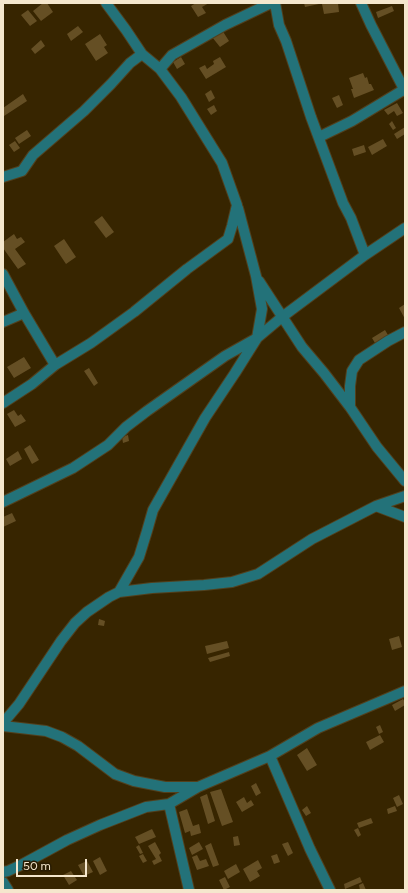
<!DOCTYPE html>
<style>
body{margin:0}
#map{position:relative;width:408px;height:893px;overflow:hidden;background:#372500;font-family:Figtree,sans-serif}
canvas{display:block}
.frame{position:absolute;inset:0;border:4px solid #f5e7cd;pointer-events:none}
.scale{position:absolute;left:16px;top:859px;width:71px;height:18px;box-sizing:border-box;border:2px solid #f5e7cd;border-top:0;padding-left:5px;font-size:12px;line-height:14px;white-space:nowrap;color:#f5e7cd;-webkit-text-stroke:3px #291c02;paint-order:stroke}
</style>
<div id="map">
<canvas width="408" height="893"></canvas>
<div class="frame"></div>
<div class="scale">50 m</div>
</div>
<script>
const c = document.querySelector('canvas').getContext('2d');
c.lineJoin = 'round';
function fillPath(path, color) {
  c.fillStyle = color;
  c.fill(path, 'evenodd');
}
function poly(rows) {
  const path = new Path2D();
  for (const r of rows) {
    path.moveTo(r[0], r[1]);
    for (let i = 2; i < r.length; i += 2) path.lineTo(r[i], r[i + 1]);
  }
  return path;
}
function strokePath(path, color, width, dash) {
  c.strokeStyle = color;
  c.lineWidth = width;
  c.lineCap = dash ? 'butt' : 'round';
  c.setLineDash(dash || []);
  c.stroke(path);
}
fillPath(poly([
 [43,3,47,3,53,12,41,21,33,11],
 [196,3,209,3,202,7,206,13,198,17,191,6],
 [304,3,319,3,319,4,305,7],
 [329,3,338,3,339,12,324,14,322,4],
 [392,6,394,11,378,18,376,12],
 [28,10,37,21,30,26,21,15],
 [78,26,83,32,71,41,67,34],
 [222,30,229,41,220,47,212,37],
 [100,34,107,45,104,47,108,53,96,61,85,44],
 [41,40,45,46,35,54,31,49],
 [181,57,185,64,177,69,173,62],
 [220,57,226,67,206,79,199,68,205,65,207,69,214,64,213,61],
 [363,73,365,78,367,77,369,84,371,84,374,90,354,98,351,89,353,89,349,78],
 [211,90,215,98,209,102,205,94],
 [23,94,27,101,4,116,3,115,3,108],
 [339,95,343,105,337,108,332,98],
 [397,103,403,113,397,116,394,111,388,115,384,110],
 [214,105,217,111,211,115,207,109],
 [392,121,396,128,393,130,389,124],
 [405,127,405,134,397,139,394,134],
 [27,130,31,136,19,144,15,138],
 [383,139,387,146,372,155,368,147],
 [15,141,20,148,14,152,9,145],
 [364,145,366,152,354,156,352,149],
 [102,216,114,232,106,238,94,222],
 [14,234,17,239,21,237,25,242,15,249,26,264,18,269,3,248,3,242],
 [64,239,76,257,66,264,54,246],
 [405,304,405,319,399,308],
 [385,330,388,335,375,343,372,338],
 [24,357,31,368,14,378,7,367],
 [89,368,98,383,94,386,84,371],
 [14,410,18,416,21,414,26,421,15,427,7,414],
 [128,435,129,441,123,443,122,437],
 [30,445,39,460,32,464,24,449],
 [18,451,22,459,10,466,6,459],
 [12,513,16,521,3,527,3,517],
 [99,619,105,621,104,626,98,625],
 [399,636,402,647,392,650,389,639],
 [227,641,229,648,207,654,205,646],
 [229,652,230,656,210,662,208,658],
 [403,699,405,702,405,705,395,711,392,705],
 [380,725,383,732,379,734,376,727],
 [380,735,384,742,370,750,366,742],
 [307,748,317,765,307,771,297,755],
 [256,783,261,793,256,796,251,786],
 [221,789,233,822,222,826,210,792],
 [207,794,215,821,208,824,200,797],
 [399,795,403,804,397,807,393,798],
 [244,797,247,803,251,800,254,805,242,812,236,802],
 [307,806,311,813,306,816,302,810],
 [395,806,397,811,388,814,387,809],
 [187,809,193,826,199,824,201,833,191,836,190,831,185,833,179,812],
 [371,818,373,823,359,828,357,823],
 [358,828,361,835,358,837,354,830],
 [152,829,156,837,139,844,135,837],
 [238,836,240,845,234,846,233,837],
 [155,842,161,853,159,855,162,861,154,865,152,861,156,859,148,846],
 [199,842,203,849,192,855,189,848],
 [288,842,293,853,288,856,282,844],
 [211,843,219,865,213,867,205,846],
 [139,845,143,853,140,854,136,847],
 [143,854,147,861,143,863,139,856],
 [277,854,280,862,274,864,271,856],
 [197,855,200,861,206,859,209,866,197,870,192,857],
 [100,857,107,871,100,875,93,861],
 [258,860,262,868,257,871,260,876,250,882,243,869],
 [87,861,93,872,84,876,78,865],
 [236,864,240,872,228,879,224,871],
 [71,871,77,880,69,885,63,875],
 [225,877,230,887,224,890,219,880],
 [360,877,362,882,345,889,344,884],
 [363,883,366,890,360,890,359,885]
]), '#654f24');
const minor = poly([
 [275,3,279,25,286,41,311,117,343,203,351,218,365,255],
 [361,3,371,25,405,91],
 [160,69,172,55,225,25,271,3],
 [319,137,352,121,405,89],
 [3,177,22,171,33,155,84,111,111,84,130,63,142,54],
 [3,274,24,313,55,365],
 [259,281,302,347,324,373,350,407],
 [3,322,24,313],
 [405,332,388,341,359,360,352,371,350,386,350,407,377,447,405,481],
 [3,403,32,384,55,365,91,343,134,312,187,269,228,239,232,226,237,205,222,163,181,97,160,69,142,54,126,30,106,3],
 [3,502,73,468,108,445,126,427,147,411,225,356,257,338,282,317,365,255,405,228],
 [376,506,405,517],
 [119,592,139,557,147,531,153,510,205,418,235,373,257,338,262,309,256,276,238,208],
 [3,723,19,704,61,641,75,623,87,612,109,597,119,592,152,588,204,585,232,582,258,574,312,539,376,506,405,496],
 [3,726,46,731,62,737,78,746,115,774,134,781,165,787,198,787],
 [270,756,310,849,330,890],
 [169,804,189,890],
 [3,872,8,871,21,865,67,840,100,825,146,807,169,804,198,787,270,756,318,728,405,691],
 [3,882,8,890]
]);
strokePath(minor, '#52401d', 12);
strokePath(minor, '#237279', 10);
</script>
